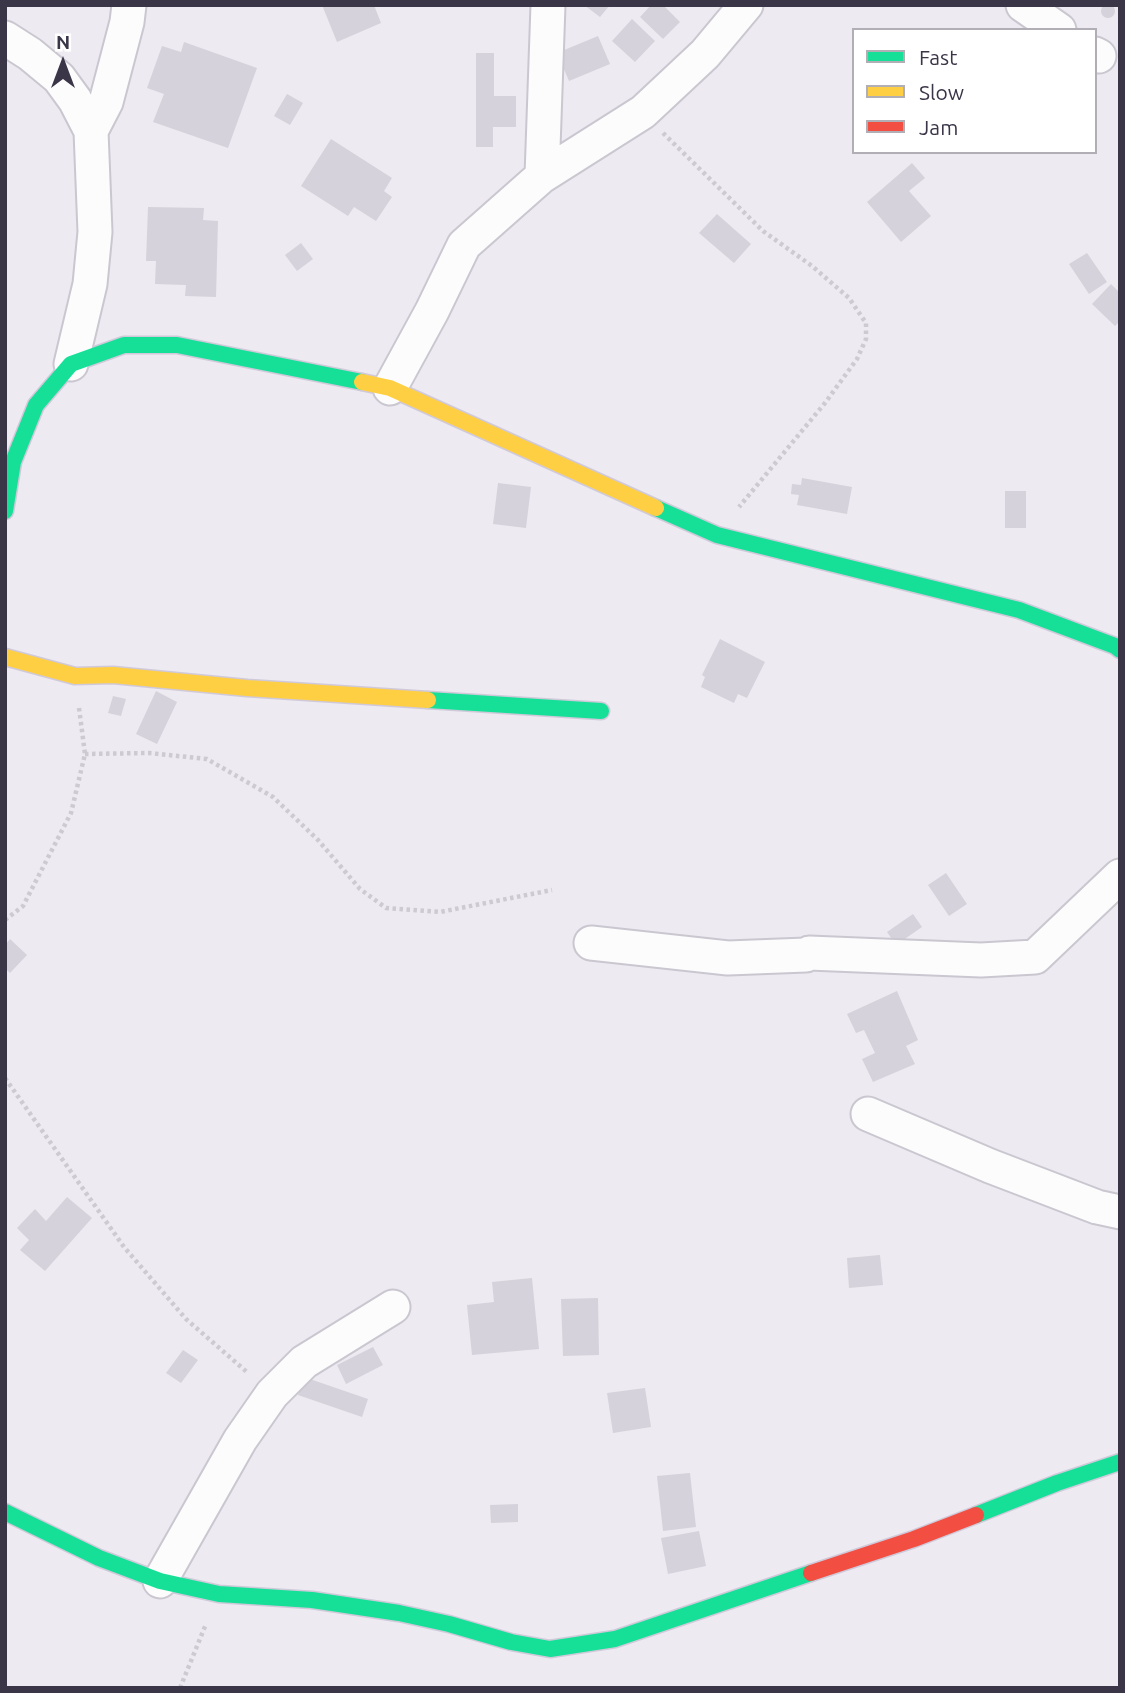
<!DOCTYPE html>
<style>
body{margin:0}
#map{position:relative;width:1125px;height:1693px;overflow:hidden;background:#edeaf1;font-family:Ubuntu,sans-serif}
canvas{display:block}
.frame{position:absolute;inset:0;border:7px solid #3b3548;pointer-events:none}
.legend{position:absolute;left:852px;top:28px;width:245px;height:126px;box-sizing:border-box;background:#fff;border:2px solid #b1aeb6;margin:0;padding:9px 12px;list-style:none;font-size:21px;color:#3b3548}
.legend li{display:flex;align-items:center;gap:14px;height:35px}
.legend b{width:35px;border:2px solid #b1aeb6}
.north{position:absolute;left:28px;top:28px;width:70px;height:70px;-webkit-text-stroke:5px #fff;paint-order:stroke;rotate:0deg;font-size:19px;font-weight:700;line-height:28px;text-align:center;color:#3b3548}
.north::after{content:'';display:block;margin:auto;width:24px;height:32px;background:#3b3548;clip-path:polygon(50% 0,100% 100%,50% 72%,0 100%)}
</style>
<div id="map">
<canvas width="1125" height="1693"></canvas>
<div class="frame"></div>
<ul class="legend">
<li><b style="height:9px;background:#16e098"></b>Fast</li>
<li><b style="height:9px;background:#ffcf43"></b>Slow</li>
<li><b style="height:9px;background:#f24e42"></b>Jam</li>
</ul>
<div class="north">N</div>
</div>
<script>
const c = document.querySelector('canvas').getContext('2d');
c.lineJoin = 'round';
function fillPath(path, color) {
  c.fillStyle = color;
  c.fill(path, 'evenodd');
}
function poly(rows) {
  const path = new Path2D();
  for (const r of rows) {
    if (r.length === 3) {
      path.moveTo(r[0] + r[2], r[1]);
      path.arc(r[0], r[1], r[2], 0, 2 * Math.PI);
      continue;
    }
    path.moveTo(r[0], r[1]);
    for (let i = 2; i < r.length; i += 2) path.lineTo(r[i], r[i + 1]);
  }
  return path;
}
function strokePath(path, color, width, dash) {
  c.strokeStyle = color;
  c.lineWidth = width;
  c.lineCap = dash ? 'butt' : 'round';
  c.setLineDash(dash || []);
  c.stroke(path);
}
fillPath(poly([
 [1108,11,7],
 [322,5,374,5,381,23,337,42],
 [584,5,610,5,600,17],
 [651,5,663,5,680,22,663,39,640,17],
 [632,19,655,41,635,62,612,41],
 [598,36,610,64,569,81,557,53],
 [184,42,257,68,228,148,153,122,164,94,147,88,162,46,181,52],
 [476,53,494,53,494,96,516,96,516,127,493,127,493,147,476,147],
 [287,94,303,103,290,125,274,116],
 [331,139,392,178,384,191,392,197,376,221,354,207,348,216,301,186],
 [912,163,925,178,909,191,931,216,901,242,867,202],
 [148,207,204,208,203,220,218,221,216,297,185,296,186,285,155,284,156,261,146,261],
 [717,214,751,244,734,263,699,233],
 [301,243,313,259,297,271,285,255],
 [1087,253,1107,282,1089,294,1069,264],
 [1111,284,1120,293,1120,321,1115,326,1092,304],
 [802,478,852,487,847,514,797,505,799,495,791,494,792,484,801,485],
 [498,483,531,487,526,528,493,524],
 [1005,491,1026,491,1026,528,1005,528],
 [720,639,765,662,747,698,738,694,734,703,701,687,705,677,702,675],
 [156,691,177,702,157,744,136,734],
 [113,696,126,699,121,716,108,713],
 [946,873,967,904,949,916,928,885],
 [913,914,922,927,896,945,887,932],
 [10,939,27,955,10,973,5,968,5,945],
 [897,991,918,1040,906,1046,915,1064,873,1082,862,1059,875,1053,864,1030,856,1033,847,1014],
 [67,1197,92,1218,45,1271,20,1250,29,1240,17,1228,35,1209,46,1221],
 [880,1255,883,1285,849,1288,847,1258],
 [532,1278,539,1349,472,1355,467,1305,494,1302,492,1282],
 [598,1298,599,1355,563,1356,561,1299],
 [373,1347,383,1365,346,1384,337,1365],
 [183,1350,198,1360,181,1383,166,1373],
 [304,1377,368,1399,362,1417,298,1395],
 [645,1388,651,1427,613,1433,607,1393],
 [690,1473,696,1527,663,1531,657,1476],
 [518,1504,518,1522,491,1523,490,1505],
 [699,1531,706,1566,668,1574,661,1538]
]), '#d5d2db');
const street = poly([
 [1023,5,1059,30],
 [5,38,30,54,59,78,75,100,91,131,95,232,90,284,71,364],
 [1095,54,1099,56],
 [91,131,106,102,127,22,129,5],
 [542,176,548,5],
 [390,388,432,311,464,245,542,176,643,112,705,54,746,5],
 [591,943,728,958,806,955,809,953,981,960,1035,957,1120,876],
 [868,1114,990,1166,1097,1207,1120,1212],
 [160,1581,240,1440,272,1394,304,1362,393,1307]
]);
const fast = poly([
 [656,508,717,535,1019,610,1115,646,1120,650],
 [5,511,13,462,36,405,71,364,124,345,177,345,362,382],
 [428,700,601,711],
 [5,1512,99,1558,160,1581,219,1594,312,1600,399,1613,449,1624,511,1642,550,1649,615,1639,811,1573],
 [976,1515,1057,1483,1120,1462]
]);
const slow = poly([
 [362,382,390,388,656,508],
 [5,657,75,676,113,675,247,688,428,700]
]);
const jam = poly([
 [811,1573,914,1539,976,1515]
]);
strokePath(street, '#cac7d0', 37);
strokePath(fast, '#d0c9da', 19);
strokePath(slow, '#d0c9da', 19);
strokePath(jam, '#d0c9da', 19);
strokePath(poly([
 [663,133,763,231,812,266,849,298,866,323,866,339,857,359,825,403,739,507],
 [85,754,149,753,207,759,273,797,318,840,360,889,386,908,440,912,552,890],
 [5,920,23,906,71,813,85,754,79,708],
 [5,1078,124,1247,186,1319,248,1373],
 [180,1688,206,1624]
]), '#cdcad1', 4.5, [3.5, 3.5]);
strokePath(street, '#fcfcfd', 33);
strokePath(fast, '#16e098', 16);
strokePath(slow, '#ffcf43', 16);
strokePath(jam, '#f24e42', 16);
</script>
